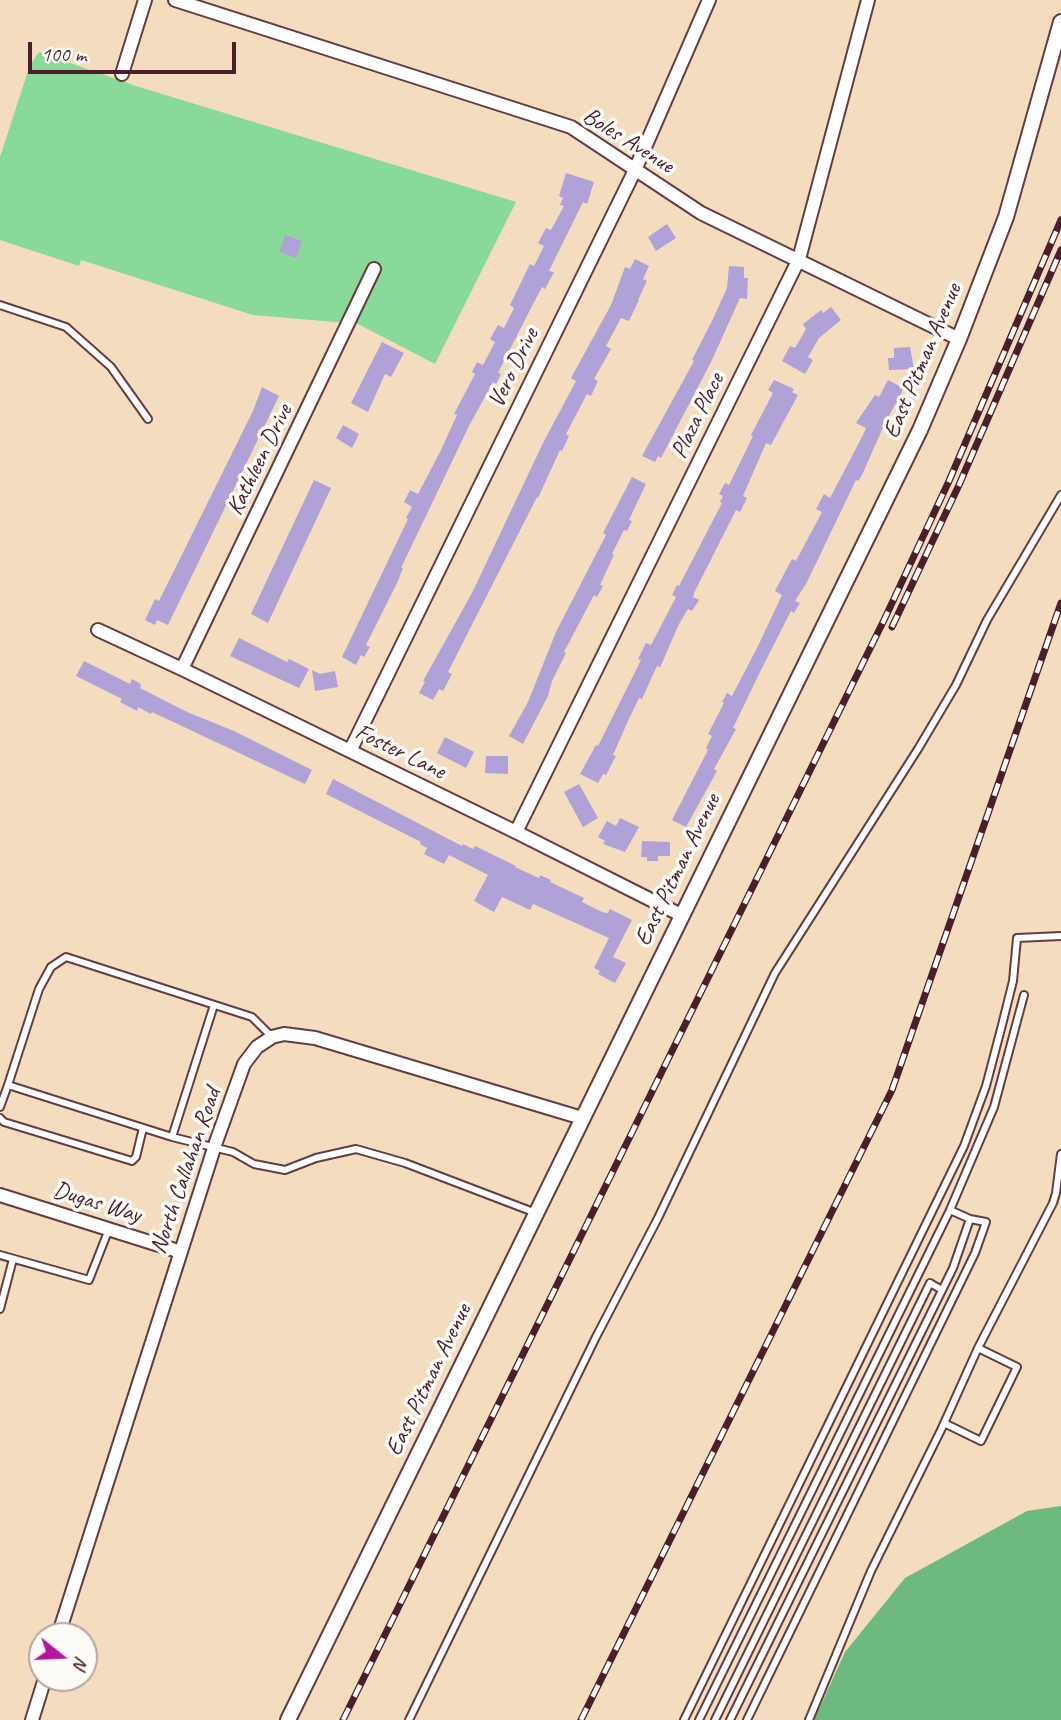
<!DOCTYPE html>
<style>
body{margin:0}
#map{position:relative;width:1061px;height:1720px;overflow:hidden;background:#f4ddbf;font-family:Caveat,sans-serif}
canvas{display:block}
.north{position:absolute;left:28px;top:1622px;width:70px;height:70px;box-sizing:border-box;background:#fdfcf7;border:2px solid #b5a4a5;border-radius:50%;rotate:108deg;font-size:19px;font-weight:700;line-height:28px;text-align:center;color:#4a1f2b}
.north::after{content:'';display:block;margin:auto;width:24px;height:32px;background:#b5179e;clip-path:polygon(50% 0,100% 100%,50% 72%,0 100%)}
.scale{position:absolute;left:28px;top:42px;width:208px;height:32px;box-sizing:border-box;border:4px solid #4a1f2b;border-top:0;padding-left:9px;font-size:21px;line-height:24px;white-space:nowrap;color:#4a1f2b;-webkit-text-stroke:5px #fdfcf7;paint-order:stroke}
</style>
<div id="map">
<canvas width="1061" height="1720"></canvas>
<div class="north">N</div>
<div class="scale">100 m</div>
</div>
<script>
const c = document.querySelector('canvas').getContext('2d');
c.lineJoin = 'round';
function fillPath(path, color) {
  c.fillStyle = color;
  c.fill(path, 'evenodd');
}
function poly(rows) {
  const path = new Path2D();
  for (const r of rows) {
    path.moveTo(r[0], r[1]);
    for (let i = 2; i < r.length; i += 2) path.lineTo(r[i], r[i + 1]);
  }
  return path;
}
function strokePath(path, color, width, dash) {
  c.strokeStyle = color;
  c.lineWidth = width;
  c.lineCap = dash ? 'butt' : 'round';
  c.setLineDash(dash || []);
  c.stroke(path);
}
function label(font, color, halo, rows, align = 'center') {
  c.font = font + ' Caveat,sans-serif';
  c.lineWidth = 7;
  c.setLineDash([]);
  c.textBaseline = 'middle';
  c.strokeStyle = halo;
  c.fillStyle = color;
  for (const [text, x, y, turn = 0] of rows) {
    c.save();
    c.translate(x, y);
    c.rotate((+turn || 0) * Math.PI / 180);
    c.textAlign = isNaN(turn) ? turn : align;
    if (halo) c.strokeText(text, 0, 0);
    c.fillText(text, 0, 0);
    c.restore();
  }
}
fillPath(poly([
 [39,52,136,86,516,202,435,364,358,324,253,315,81,260,79,266,0,240,0,157,30,65]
]), '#89d998');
fillPath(poly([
 [1061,1506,1061,1720,814,1720,845,1652,905,1578,1027,1511]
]), '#6eb980');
fillPath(poly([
 [566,173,594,182,587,204,583,202,549,271,554,272,545,289,542,287,531,308,498,373,501,374,496,384,493,382,469,426,401,568,403,568,398,581,366,645,370,647,364,657,361,655,356,665,342,657,408,519,406,518,412,507,404,502,410,490,418,494,441,450,457,415,454,414,475,374,472,372,477,362,483,365,495,342,490,339,498,325,504,328,514,308,510,305,530,264,534,266,544,246,538,243,546,228,551,230,564,206,560,205,563,198,559,196],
 [667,224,676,238,656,251,648,237],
 [285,235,302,241,296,258,279,252],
 [635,259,649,266,643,279,647,281,638,300,639,300,629,321,621,318,606,346,611,349,594,379,598,381,591,396,587,394,566,434,569,436,562,451,560,450,538,498,537,497,448,672,452,674,443,691,439,689,433,700,419,693,425,682,423,681,472,593,544,441,576,381,571,378,611,305,625,267,630,269],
 [729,266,744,267,744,278,748,278,747,299,740,298,712,360,661,458,658,456,655,462,642,456,694,361,692,360,712,321,727,288],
 [831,307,841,320,819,338,808,357,813,360,805,374,782,361,790,346,795,348,806,329,803,324,821,310,823,313],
 [382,342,404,353,391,377,385,374,368,412,351,403],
 [910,347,914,369,889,370,888,358,894,358,894,348],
 [774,380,794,389,792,392,798,395,771,445,766,443,743,496,747,498,740,512,736,510,694,593,693,597,699,600,692,611,688,609,679,624,662,663,660,667,657,666,642,699,639,698,628,721,613,755,616,756,606,775,603,774,598,783,580,774,596,745,598,746,641,660,638,659,646,643,651,645,676,597,672,595,677,585,679,586,722,503,720,502,723,496,719,494,725,483,729,485,753,436,751,435,773,393,768,390],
 [888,380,903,388,901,394,885,423,862,475,858,481,856,480,807,582,795,601,800,603,794,613,791,611,761,670,733,728,736,729,714,769,717,771,686,827,672,820,708,750,706,748,712,736,708,734,724,703,722,702,727,693,732,696,758,646,782,595,775,591,792,559,796,561,822,512,816,509,824,494,830,498,862,437,866,428,856,423,875,395,879,397],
 [262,387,279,396,168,625,157,620,155,625,145,620,155,599,159,601,253,411],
 [343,425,359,434,352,448,336,438],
 [632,477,646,484,629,520,632,521,627,531,624,530,612,554,614,555,600,585,603,586,597,597,594,595,564,652,566,653,552,681,548,696,523,744,509,736,528,702,556,632,606,535,603,533],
 [314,480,331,488,268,623,251,614],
 [239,638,287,662,289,659,309,669,299,688,230,656],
 [84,661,130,684,132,679,141,684,140,688,187,712,234,731,312,770,305,784,152,712,151,714,138,707,137,711,120,702,122,699,76,676],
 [312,670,320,674,335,671,338,687,315,691],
 [445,737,474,752,466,768,437,753],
 [486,756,508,756,508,774,485,773],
 [333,779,462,846,463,844,473,849,475,846,516,866,515,867,539,878,540,875,551,880,550,882,584,898,582,902,602,912,608,913,610,909,632,920,613,957,626,963,615,983,598,974,600,971,594,968,609,938,533,904,530,910,502,897,494,912,474,901,488,875,449,855,444,864,424,854,427,848,420,844,421,842,326,794],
 [579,784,598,818,583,827,564,792],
 [620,818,639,827,625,852,603,844,605,841,598,837,607,821,616,826],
 [642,841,670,842,670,856,658,856,658,861,647,861,647,857,641,857]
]), '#b0a1d6');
const service = poly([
 [0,305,66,327,111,367,148,419],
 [272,1037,252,1017,66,957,51,967,39,989,8,1085,172,1137,233,1152,254,1164,285,1170,316,1158,356,1149,405,1163,536,1213],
 [0,1107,8,1085],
 [0,1118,4,1122,132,1161,136,1157,143,1128],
 [172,1137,214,1005],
 [0,1255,89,1280,109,1229],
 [0,1309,13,1259],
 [944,1423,981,1441,1017,1367,978,1348],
 [409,1720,596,1337,658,1218,775,973,918,749,956,685,987,620,1061,495],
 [684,1720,964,1146,986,1086,1002,1025,1013,981,1017,938,1061,936],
 [699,1720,950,1210,994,1107,1024,995],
 [715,1720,930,1283,942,1290],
 [730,1720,953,1268,970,1219],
 [747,1720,975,1253,986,1222,970,1219,950,1210],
 [809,1720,871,1571,941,1430,978,1348,1053,1203,1056,1193,1061,1154]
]);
const minor = poly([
 [175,0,571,127,701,213,959,339],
 [122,74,145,0],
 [98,630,182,669,516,832,681,915],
 [182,669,374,269],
 [350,751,635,170,709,0],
 [516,832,799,259,868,0],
 [0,1195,181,1252],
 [58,1636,216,1142,244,1064,257,1047,272,1037,284,1034,315,1038,582,1118],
 [32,1720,45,1678]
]);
const tertiary = poly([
 [288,1720,920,430,959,339,1006,217,1061,22]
]);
strokePath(service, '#643c41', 10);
strokePath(minor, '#643c41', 16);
strokePath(tertiary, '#643c41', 18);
strokePath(service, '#fff', 6);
strokePath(minor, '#fff', 12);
strokePath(tertiary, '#fff', 14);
const rail = poly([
 [892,627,959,485,1061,250],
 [343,1720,885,618,949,481,1061,220],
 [581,1720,892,1090,1061,603]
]);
strokePath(rail, '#4a1f2b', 7);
strokePath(rail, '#fdfcf7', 4.5, [13]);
label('24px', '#4a1f2b', '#fdfcf7', [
 ["Boles Avenue",628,141,32],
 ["East Pitman Avenue",923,361,-67],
 ["Vero Drive",514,368,-64],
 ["Plaza Place",698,416,-64],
 ["Kathleen Drive",260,460,-64],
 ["Foster Lane",400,752,26],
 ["East Pitman Avenue",678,870,-64],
 ["North Callahan Road",186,1171,-71],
 ["Dugas Way",97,1203,17],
 ["East Pitman Avenue",429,1380,-64]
]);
</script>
